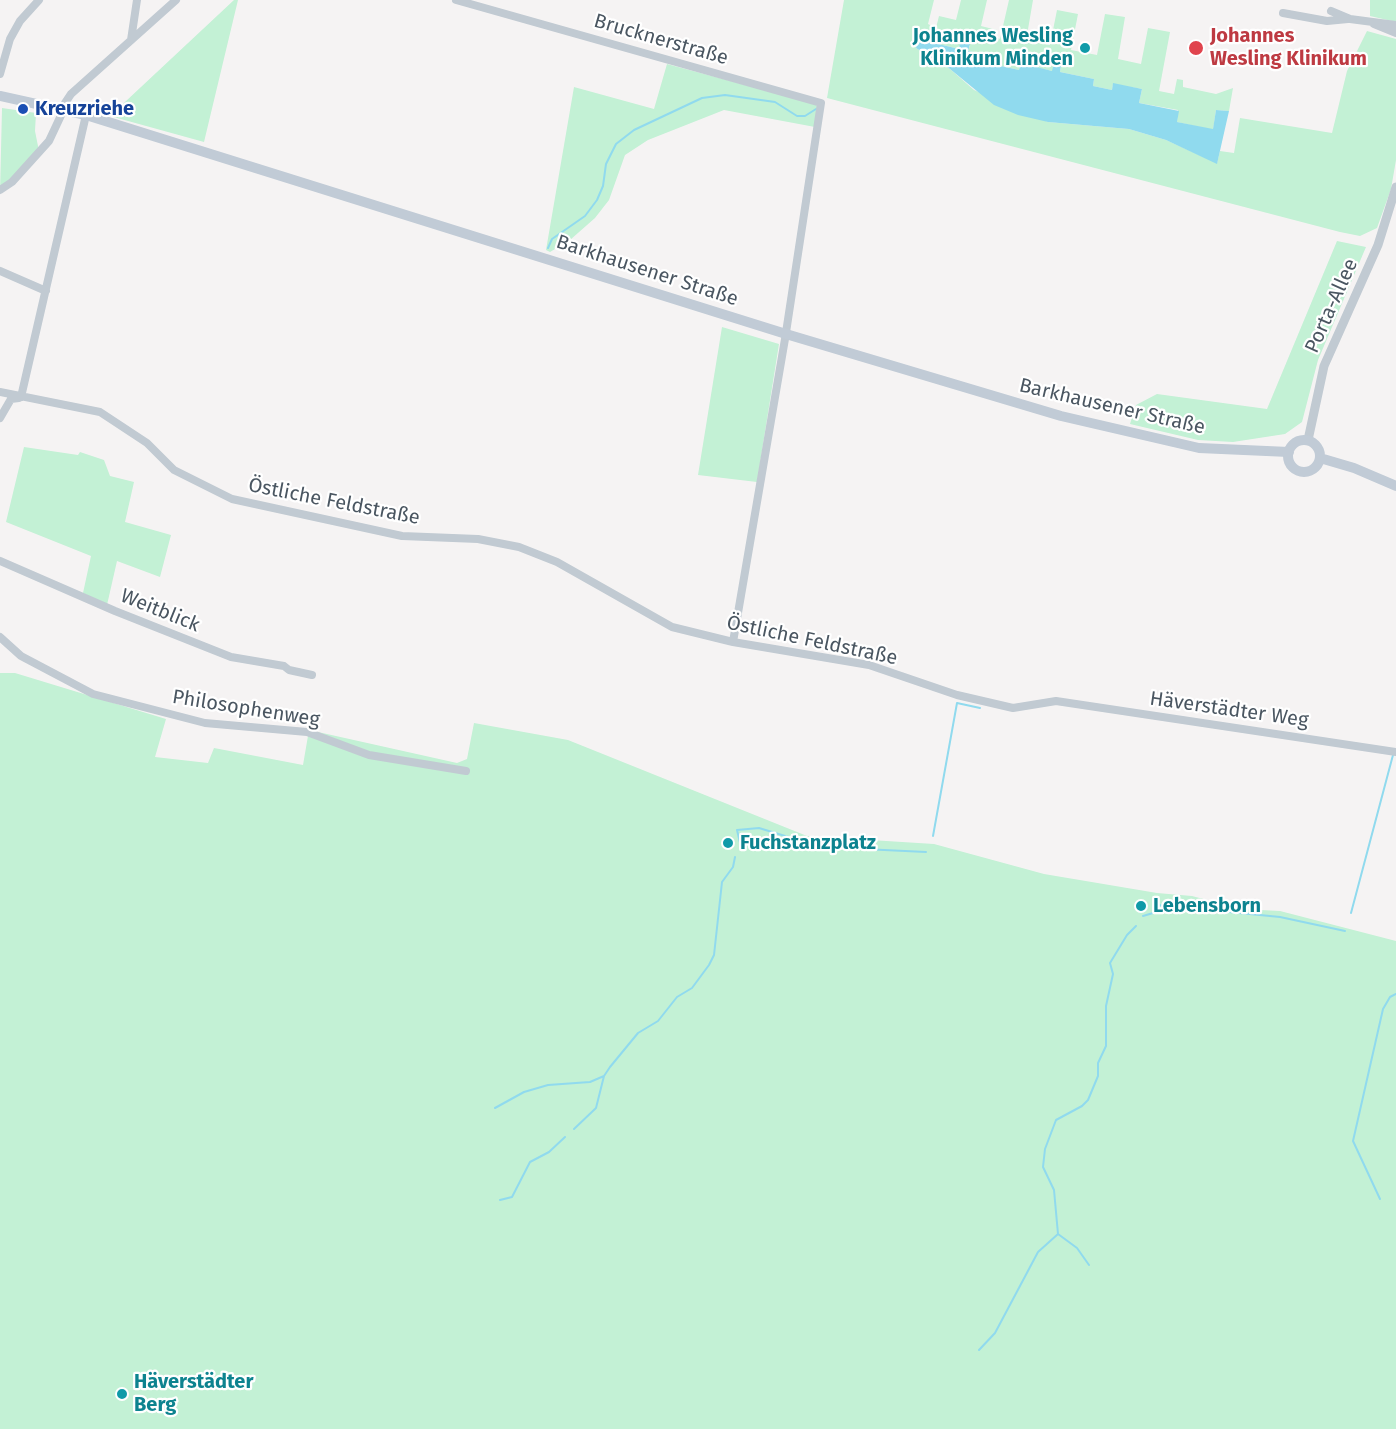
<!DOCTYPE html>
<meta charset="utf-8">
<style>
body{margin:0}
canvas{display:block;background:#f5f3f3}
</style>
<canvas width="1396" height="1429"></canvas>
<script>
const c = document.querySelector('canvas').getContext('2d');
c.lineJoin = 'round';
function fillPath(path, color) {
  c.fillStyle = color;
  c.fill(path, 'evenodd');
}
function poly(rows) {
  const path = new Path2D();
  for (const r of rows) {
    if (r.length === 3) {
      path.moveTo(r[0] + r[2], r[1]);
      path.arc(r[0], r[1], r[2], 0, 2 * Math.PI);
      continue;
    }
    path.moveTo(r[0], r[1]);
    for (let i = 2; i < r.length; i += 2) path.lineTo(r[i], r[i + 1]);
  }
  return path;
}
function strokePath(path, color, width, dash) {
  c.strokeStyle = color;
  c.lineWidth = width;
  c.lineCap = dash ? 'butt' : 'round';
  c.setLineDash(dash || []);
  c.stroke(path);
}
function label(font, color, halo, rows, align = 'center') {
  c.font = font + ' "Fira Sans",sans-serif';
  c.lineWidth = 4.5;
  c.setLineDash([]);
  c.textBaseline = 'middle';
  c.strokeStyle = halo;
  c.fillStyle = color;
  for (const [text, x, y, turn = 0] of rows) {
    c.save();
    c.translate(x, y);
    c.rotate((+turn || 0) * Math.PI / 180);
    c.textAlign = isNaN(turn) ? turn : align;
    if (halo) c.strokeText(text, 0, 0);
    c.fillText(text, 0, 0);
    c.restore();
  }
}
fillPath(poly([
 [234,0,238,0,204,142,110,116],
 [844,0,934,0,928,24,936,28,939,16,956,20,961,0,987,0,981,26,997,30,996,37,1000,39,1009,0,1033,0,1026,41,1050,45,1057,10,1078,14,1071,50,1097,55,1105,14,1125,17,1118,59,1141,64,1148,28,1170,32,1159,91,1174,94,1177,79,1183,80,1183,87,1216,94,1233,88,1229,111,1216,110,1213,130,1177,122,1178,110,1139,103,1142,89,1113,84,1112,90,1093,86,1094,79,1060,72,1061,65,1052,71,1021,64,1019,70,1001,66,1002,59,968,51,970,45,959,49,926,41,920,33,916,48,950,69,974,90,1048,122,1129,129,1166,140,1217,163,1220,151,1234,153,1240,118,1332,133,1347,71,1367,31,1396,39,1396,160,1391,189,1377,228,1360,236,1340,232,827,98],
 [1370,0,1396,0,1396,22,1370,16],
 [667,64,816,104,818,108,815,127,724,110,648,140,625,155,609,200,595,218,570,240,550,252,546,250,574,87,654,109],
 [2,108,36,113,35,131,40,156,0,193],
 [1337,241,1366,247,1318,360,1302,422,1285,434,1233,442,1198,440,1130,424,1136,405,1157,394,1267,409],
 [722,327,779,344,757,482,698,475],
 [24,447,78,455,80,452,104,460,110,476,134,482,125,522,171,535,160,577,117,561,107,605,83,593,91,556,6,522],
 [0,673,15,673,166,719,155,757,208,763,214,748,303,765,309,730,457,763,467,759,474,723,568,740,807,836,934,844,1044,874,1157,893,1192,896,1241,909,1280,911,1396,941,1396,1429,0,1429]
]), '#c3f1d5');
fillPath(poly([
 [920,32,927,34,926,41,959,49,960,43,970,44,968,51,1002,59,1001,66,1019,70,1021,63,1052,71,1054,63,1061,65,1060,72,1094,79,1093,86,1112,90,1113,83,1142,89,1139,103,1179,111,1177,122,1213,129,1216,110,1229,111,1217,164,1166,140,1129,129,1048,122,1018,115,994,105,950,69,916,48]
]), '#90daee');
strokePath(poly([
 [548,248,552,239,585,216,597,200,603,186,606,164,616,144,634,130,702,98,725,95,775,102,797,116,805,116,816,109],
 [933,836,957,703,980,708],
 [741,847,737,830,759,828,821,847,926,852],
 [1351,913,1393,755],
 [1143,916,1153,913,1158,905,1280,917,1345,931],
 [495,1108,524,1092,548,1085,590,1082,604,1076],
 [574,1129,596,1108,604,1076,610,1067,638,1033,658,1021,677,997,692,988,709,965,714,955,722,882,733,867,735,857],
 [1380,1199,1353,1141,1383,1009,1390,997,1396,994],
 [500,1200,512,1197,530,1162,549,1152,565,1137],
 [1058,1234,1077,1248,1089,1265],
 [979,1350,995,1333,1038,1252,1058,1234,1054,1190,1043,1167,1045,1149,1056,1120,1082,1106,1088,1100,1098,1076,1098,1063,1106,1046,1106,1006,1113,974,1110,963,1127,935,1136,926]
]), '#90daee', 2);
strokePath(poly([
 [456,0,821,103,785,339,733,642],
 [1331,11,1350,19,1396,25],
 [1283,13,1327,21,1348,19],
 [1374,24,1396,33],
 [131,40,137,0],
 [0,74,10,39,20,21,39,0],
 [61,109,71,94,176,0],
 [0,190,12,182,49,141,64,109],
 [0,271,46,291],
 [0,392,100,412,147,443,174,470,232,499,402,536,478,539,519,547,557,562,672,627,733,642,869,665,957,695,1013,708,1056,701,1396,752],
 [21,397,86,115],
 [0,418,11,399,19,398],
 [0,561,115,611,231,657,284,666,289,670,312,675],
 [0,637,21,656,93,694,205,723,307,732,369,755,466,771]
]), '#c1cad2', 8);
strokePath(poly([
 [1308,440,1324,366,1378,245,1396,187]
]), '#c1cad2', 9);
strokePath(poly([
 [0,96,86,115,786,334,1061,416,1199,448,1289,452],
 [1304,456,16],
 [1320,458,1354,468,1396,486]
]), '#c1cbd6', 10);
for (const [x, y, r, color] of [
 [1085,48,6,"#0f9aa8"],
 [1196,48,8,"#e0444e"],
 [23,109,6,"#1a4fb4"],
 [728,843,6,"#0f9aa8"],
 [1141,906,6,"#0f9aa8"],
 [122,1394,6,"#0f9aa8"]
]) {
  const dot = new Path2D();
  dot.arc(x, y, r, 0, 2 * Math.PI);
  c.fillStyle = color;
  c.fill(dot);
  strokePath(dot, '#fff', 2);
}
label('bold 20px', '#0d838f', '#fff', [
 ["Johannes Wesling",1073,36,"right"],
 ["Klinikum Minden",1073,59,"right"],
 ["Fuchstanzplatz",740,843],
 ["Lebensborn",1153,906],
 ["Häverstädter",134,1382],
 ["Berg",134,1405]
], 'left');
label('bold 20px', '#be3a42', '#fff', [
 ["Johannes",1210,36],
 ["Wesling Klinikum",1210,59]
], 'left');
label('20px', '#4a5661', '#fff', [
 ["Brucknerstraße",661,40,16],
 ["Barkhausener Straße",647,271,18],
 ["Porta-Allee",1332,306,-66],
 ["Barkhausener Straße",1112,407,13],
 ["Östliche Feldstraße",334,502,11],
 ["Weitblick",160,611,22],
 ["Östliche Feldstraße",812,641,12],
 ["Philosophenweg",246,709,9],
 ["Häverstädter Weg",1229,710,8]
]);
label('bold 20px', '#164399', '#fff', [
 ["Kreuzriehe",35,109]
], 'left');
</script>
